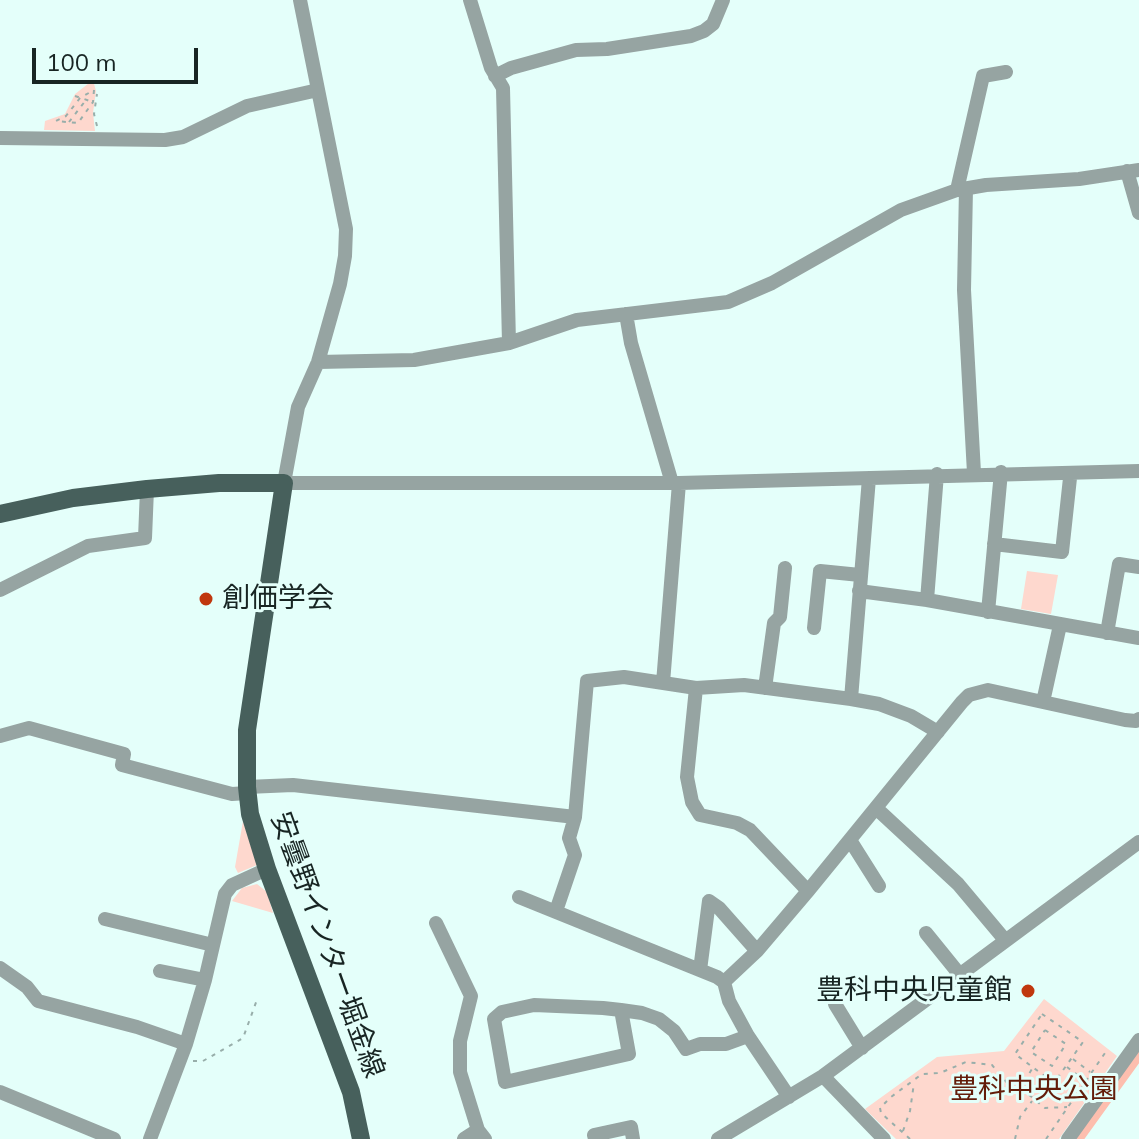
<!DOCTYPE html>
<meta charset="utf-8">
<style>
body{margin:0}
#map{position:relative;width:1139px;height:1139px;overflow:hidden;background:#e4fffa;font-family:Mulish,sans-serif}
canvas{display:block}
.scale{position:absolute;left:32px;top:48px;width:166px;height:36px;box-sizing:border-box;border:4px solid #182523;border-top:0;padding-left:10px;font-size:24px;line-height:28px;white-space:nowrap;color:#182523;-webkit-text-stroke:6px #e4fffa;paint-order:stroke}
</style>
<div id="map">
<canvas width="1139" height="1139"></canvas>
<div class="scale">100 m</div>
</div>
<script>
const c = document.querySelector('canvas').getContext('2d');
c.lineJoin = 'round';
function fillPath(path, color) {
  c.fillStyle = color;
  c.fill(path, 'evenodd');
}
function poly(rows) {
  const path = new Path2D();
  for (const r of rows) {
    path.moveTo(r[0], r[1]);
    for (let i = 2; i < r.length; i += 2) path.lineTo(r[i], r[i + 1]);
  }
  return path;
}
function strokePath(path, color, width, dash) {
  c.strokeStyle = color;
  c.lineWidth = width;
  c.lineCap = dash ? 'butt' : 'round';
  c.setLineDash(dash || []);
  c.stroke(path);
}
function label(font, color, halo, rows, align = 'center') {
  c.font = font + ' Mulish,"Noto Sans JP",sans-serif';
  c.lineWidth = 6;
  c.setLineDash([]);
  c.textBaseline = 'middle';
  c.strokeStyle = halo;
  c.fillStyle = color;
  for (const [text, x, y, turn = 0] of rows) {
    c.save();
    c.translate(x, y);
    c.rotate((+turn || 0) * Math.PI / 180);
    c.textAlign = isNaN(turn) ? turn : align;
    if (halo) c.strokeText(text, 0, 0);
    c.fillText(text, 0, 0);
    c.restore();
  }
}
fillPath(poly([
 [93,80,96,91,93,113,95,131,44,130,45,121,65,114,75,94],
 [1027,571,1058,575,1051,614,1021,609],
 [243,821,257,865,238,873,235,867],
 [257,884,267,892,273,913,232,901,242,888],
 [1044,999,1117,1056,1059,1139,896,1139,865,1109,937,1057,1004,1051]
]), '#fed8ce');
strokePath(poly([
 [1077,1139,1139,1053]
]), '#fdbeae', 12);
strokePath(poly([
 [94,90,93,102,78,123,56,121,66,116,80,98,94,90],
 [75,96,93,102],
 [69,122,86,100],
 [97,126,94,114,97,94],
 [1042,1014,1083,1042,1054,1083,1015,1054,1042,1014],
 [1045,1030,1066,1044,1052,1066,1031,1052,1045,1030],
 [1073,1059,1090,1072],
 [193,1061,203,1061,243,1038,258,997],
 [1067,1067,1084,1080],
 [1019,1090,1032,1069],
 [903,1131,910,1111,914,1083],
 [910,1139,881,1113,880,1108,891,1097,922,1074,940,1073,966,1062,992,1065,1013,1090,1028,1094,1045,1108,1067,1107],
 [1015,1139,1020,1117,1032,1101],
 [1046,1139,1105,1053]
]), '#98aeaa', 2, [4, 6]);
strokePath(poly([
 [300,0,346,229,345,256,340,284,318,362,298,407,284,483,679,483,1139,471],
 [470,0,491,68,503,88,509,343],
 [495,76,511,68,576,50,607,49,691,36,704,31,713,24,723,0],
 [0,138,165,140,183,137,247,106,318,90],
 [1127,171,1139,213],
 [966,188,964,290,974,473],
 [957,190,983,76,1006,72],
 [626,314,631,343,672,483],
 [318,362,414,360,509,343,577,320,728,302,772,283,901,210,957,190,986,185,1079,179,1139,170],
 [994,544,1062,552,1070,478],
 [0,590,88,546,145,538,147,489],
 [859,591,927,600,1139,638],
 [927,600,937,474],
 [988,612,1001,472],
 [814,628,820,571,860,575],
 [1107,633,1119,564,1139,567],
 [663,683,679,483],
 [696,688,687,777,692,802,700,815,737,823,750,830,808,891],
 [765,688,774,623,780,617,785,568],
 [851,699,869,478],
 [1043,702,1060,625],
 [0,736,29,728,124,754,122,765,232,794,247,793],
 [247,787,293,785,575,817,587,681,624,677,696,688,744,685,851,699,879,704,911,716,938,732],
 [876,808,958,884,1005,940],
 [850,840,879,886],
 [519,897,717,977,724,982],
 [556,911,575,855,569,838,575,817],
 [105,919,213,945],
 [436,923,471,996,460,1041,460,1072,478,1130],
 [926,933,960,975],
 [0,968,27,987,38,1001,137,1027,186,1044],
 [700,970,709,901,719,908,757,951],
 [160,971,205,980],
 [835,1004,862,1048],
 [621,1010,629,1054,505,1082,494,1019,502,1012,534,1005,603,1008,621,1010,642,1013,659,1019,674,1031,686,1049,700,1044,726,1044,748,1036],
 [823,1076,884,1139],
 [0,1092,114,1139],
 [789,1097,748,1036,729,1001,724,982,757,951,808,891,962,702,969,695,988,690,1125,720,1136,721,1139,719],
 [150,1139,186,1044,205,980,225,894,232,885,267,869],
 [464,1139,478,1130,485,1139],
 [595,1139,594,1135,631,1127,633,1139],
 [718,1139,823,1076,1139,842],
 [1068,1139,1139,1040]
]), '#96a4a2', 14);
strokePath(poly([
 [0,514,73,498,147,489,219,483,284,483,247,730,247,787,250,814,267,869,351,1092,361,1139]
]), '#47605c', 18);
for (const [x, y, r, color] of [
 [206,599,8,"#c0370e"],
 [1028,991,8,"#c0370e"]
]) {
  const dot = new Path2D();
  dot.arc(x, y, r, 0, 2 * Math.PI);
  c.fillStyle = color;
  c.fill(dot);
  strokePath(dot, '#e4fffa', 3);
}
label('28px', '#182523', '#e4fffa', [
 ["創価学会",222,599],
 ["豊科中央児童館",1012,991,"right"]
], 'left');
label('28px', '#182523', '#e4fffa', [
 ["安曇野インター堀金線",327,945,70]
]);
label('28px', '#631c09', '#e4fffa', [
 ["豊科中央公園",1034,1090]
]);
</script>
